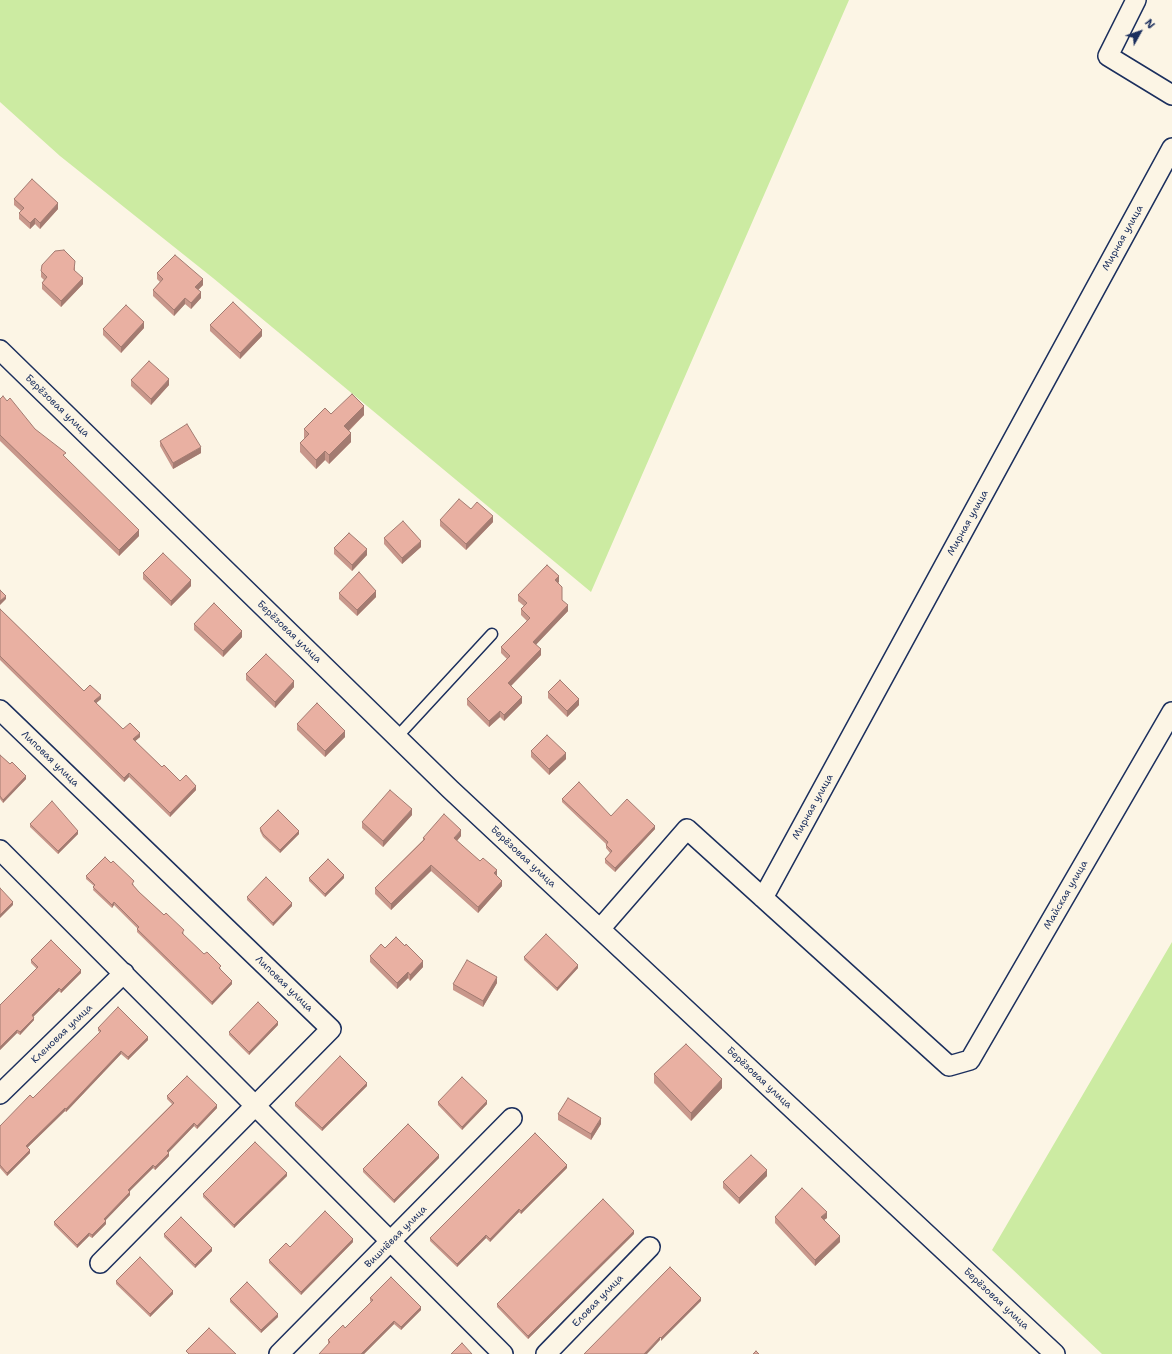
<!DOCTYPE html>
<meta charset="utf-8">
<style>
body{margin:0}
#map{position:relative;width:1172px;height:1354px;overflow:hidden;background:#fcf5e5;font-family:"Shantell Sans",sans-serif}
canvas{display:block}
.north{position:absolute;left:1120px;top:12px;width:40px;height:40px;-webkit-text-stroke:3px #fcf5e5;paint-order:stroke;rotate:50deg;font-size:11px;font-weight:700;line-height:16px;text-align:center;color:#1b2f5e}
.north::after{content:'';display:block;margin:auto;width:14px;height:18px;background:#1b2f5e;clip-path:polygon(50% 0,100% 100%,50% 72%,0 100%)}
</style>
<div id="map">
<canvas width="1172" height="1354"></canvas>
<div class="north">N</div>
</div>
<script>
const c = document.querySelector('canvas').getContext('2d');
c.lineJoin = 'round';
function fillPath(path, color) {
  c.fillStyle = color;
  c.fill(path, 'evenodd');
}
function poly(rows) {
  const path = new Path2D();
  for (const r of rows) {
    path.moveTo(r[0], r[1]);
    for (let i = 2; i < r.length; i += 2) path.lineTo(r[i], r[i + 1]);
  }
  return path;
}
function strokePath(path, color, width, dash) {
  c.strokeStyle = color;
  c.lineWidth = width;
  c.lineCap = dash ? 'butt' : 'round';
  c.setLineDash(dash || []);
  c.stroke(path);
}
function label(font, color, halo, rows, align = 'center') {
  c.font = font + ' "Shantell Sans",sans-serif';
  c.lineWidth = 3;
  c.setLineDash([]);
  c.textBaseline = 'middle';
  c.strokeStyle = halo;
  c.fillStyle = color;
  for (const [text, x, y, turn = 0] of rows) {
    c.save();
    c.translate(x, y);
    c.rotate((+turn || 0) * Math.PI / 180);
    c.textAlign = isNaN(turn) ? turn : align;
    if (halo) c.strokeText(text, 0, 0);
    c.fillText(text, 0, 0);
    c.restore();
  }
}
fillPath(poly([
 [0,0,849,0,591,592,213,278,60,156,0,102],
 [1172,942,1172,1354,1102,1354,992,1250]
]), '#cceba2');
const lane = poly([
 [397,737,492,634]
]);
const street = poly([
 [1136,0,1108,56,1172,95],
 [0,350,450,789,1055,1354],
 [0,710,331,1029,100,1263],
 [0,850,503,1354],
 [763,898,1172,148],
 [600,929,687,829,949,1066,970,1060,1172,712],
 [0,1094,124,973],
 [279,1354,512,1118],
 [546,1354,650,1247]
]);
strokePath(lane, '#1b2f5e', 13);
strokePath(street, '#1b2f5e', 22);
strokePath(lane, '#fcf5e5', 10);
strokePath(street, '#fcf5e5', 19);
fillPath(poly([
 [14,199,58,209,40,229,35,224,30,229,19,219,19,213,21,211,14,205],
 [75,267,75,271,83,284,61,307,42,289,42,283,44,280,41,277,41,271],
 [157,273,203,285,198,290,201,298,191,309,185,304,174,316,153,296,153,290,160,282,157,279],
 [210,325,262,336,240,359,210,331],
 [144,328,121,353,103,335,103,329],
 [131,380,169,385,151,405,131,386],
 [0,399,35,429,66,458,139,536,119,556,0,441],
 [331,414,364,415,349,431,351,442,329,464,325,460,316,469,300,452,300,443,304,439,304,429],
 [160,441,201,453,173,469,160,446],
 [471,509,493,522,466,550,440,526,440,520],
 [384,538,421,547,402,564,384,544],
 [334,548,367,555,352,571,334,554],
 [143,573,191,586,171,606,143,579],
 [559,582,558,583,562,600,568,611,536,644,541,655,511,686,522,703,504,721,500,717,489,727,467,705,467,699,507,659,501,653,501,647,527,621,521,615,521,609,524,606,518,601,518,595],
 [339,593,376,597,357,616,339,599],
 [0,609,84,691,101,699,96,703,123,729,140,737,135,741,162,767,180,781,196,790,170,817,129,777,124,782,0,660],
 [194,624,242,637,223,657,194,630],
 [246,674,294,687,275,708,246,680],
 [548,692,579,705,567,717,548,698],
 [297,724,345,737,325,757,297,730],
 [531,751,566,759,549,775,531,757],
 [0,755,26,779,3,803,0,799],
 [562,799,611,816,655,829,615,872,605,863,605,859,610,853,606,848,606,844,562,802],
 [412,815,383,847,362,828,362,822],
 [30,824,78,834,58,854,30,827],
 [260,828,299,834,280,853,263,837,260,831],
 [461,836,457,841,497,876,502,886,478,913,431,871,391,910,375,894,375,888,423,840,423,838],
 [86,876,134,884,133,885,139,892,184,933,183,934,204,954,221,969,220,969,232,984,212,1005,137,932,137,929,138,929,114,905,112,908,93,890,94,886,86,879],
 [309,878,344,878,325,897,309,881],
 [247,897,292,906,273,926,247,900],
 [385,948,423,967,410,981,408,978,397,989,370,962,370,956],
 [524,957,578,968,557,991,524,960],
 [31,960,81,973,61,993,59,991,33,1017,34,1020,20,1035,17,1033,0,1050,0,1005,37,969,31,963],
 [497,983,483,1007,453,990,453,984],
 [278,1025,249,1055,229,1035,229,1032],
 [98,1028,148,1040,128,1060,121,1054,66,1112,65,1111,28,1147,30,1153,7,1176,0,1168,0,1126,33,1098,100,1032,98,1031],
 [654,1074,722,1088,691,1121,654,1083],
 [367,1086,322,1131,295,1106,295,1103],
 [167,1096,217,1108,197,1129,194,1126,168,1153,169,1156,155,1170,153,1168,129,1191,130,1195,105,1220,106,1224,92,1238,89,1236,77,1248,54,1225,54,1222,172,1104,167,1099],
 [438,1102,487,1104,462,1130,438,1105],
 [558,1114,601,1124,591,1140,558,1120],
 [439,1158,394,1203,363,1172,363,1169],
 [567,1168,521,1214,519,1212,490,1242,486,1238,457,1267,430,1241,430,1238],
 [287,1176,234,1228,203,1197,203,1194],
 [767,1176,739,1204,723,1188,723,1182],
 [775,1217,827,1218,824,1220,840,1242,815,1266,775,1223],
 [164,1234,212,1251,195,1268,164,1237],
 [634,1234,528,1339,497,1307,497,1304],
 [353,1242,301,1295,269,1263,269,1260,290,1247],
 [116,1281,173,1294,150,1317,116,1284],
 [370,1298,421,1310,401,1330,394,1324,364,1354,319,1354,329,1344,328,1343,328,1340,345,1328,371,1302,370,1301],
 [230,1299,278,1317,261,1333,230,1302]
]), '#c8978b');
fillPath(poly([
 [58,203,58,209,40,229,40,223],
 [35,218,35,224,30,229,30,223],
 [83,278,83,284,61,307,61,301],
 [203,279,203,285,195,293,195,287],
 [201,292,201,298,191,309,191,303],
 [185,298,185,304,174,316,174,310],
 [144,322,144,328,121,353,121,347],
 [262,330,262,336,240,359,240,353],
 [169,379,169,385,151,405,151,399],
 [364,406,364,415,344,435,344,426],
 [351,433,351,442,329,464,329,455],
 [201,447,201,453,173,469,173,463],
 [325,451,325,460,316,469,316,460],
 [493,516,493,522,466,550,466,544],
 [139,530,139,536,119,556,119,550],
 [421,541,421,547,402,564,402,558],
 [367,549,367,555,352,571,352,565],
 [559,576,559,582,555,586,555,580],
 [191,580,191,586,171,606,171,601],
 [376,591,376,597,357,616,357,610],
 [6,596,6,599,0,605,0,601],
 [568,605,568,611,533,648,533,642],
 [242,631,242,637,223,657,223,651],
 [541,649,541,655,508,689,508,683],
 [294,681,294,687,275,708,275,702],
 [101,695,101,699,94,705,94,701],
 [522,697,522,703,504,721,504,715],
 [579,699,579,705,567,717,567,711],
 [500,711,500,717,489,727,489,721],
 [345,731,345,737,325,757,325,751],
 [140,733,140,737,133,743,133,739],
 [566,753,566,759,549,775,549,769],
 [129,773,129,777,124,782,124,778],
 [26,776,26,779,3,803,3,800],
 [196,786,196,790,170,817,170,813],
 [412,809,412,815,383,847,383,841],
 [655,826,655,829,615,872,615,868],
 [461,830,461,836,454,844,454,838],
 [78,831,78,834,58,854,58,851],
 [299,831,299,834,280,853,280,850],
 [431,865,431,871,391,910,391,904],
 [497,870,497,876,494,873],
 [344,875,344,878,325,897,325,894],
 [502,881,502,886,478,913,478,907],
 [13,902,13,905,0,918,0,915],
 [114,902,114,905,112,908,112,905],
 [292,903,292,906,273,926,273,923],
 [423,961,423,967,410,981,410,975],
 [578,965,578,968,557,991,557,988],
 [81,970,81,973,61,993,61,990],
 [408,972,408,978,397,989,397,983],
 [497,977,497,983,483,1007,483,1001],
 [232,981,232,984,212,1005,212,1002],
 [59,988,59,991,32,1018,32,1015],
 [34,1018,34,1020,20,1035,20,1032],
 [278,1022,278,1025,249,1055,249,1052],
 [17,1030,17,1033,0,1050,0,1047],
 [148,1037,148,1040,128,1060,128,1057],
 [121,1051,121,1054,66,1112,66,1109],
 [722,1079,722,1088,691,1121,691,1113],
 [367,1083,367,1086,322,1131,322,1128],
 [487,1101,487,1104,462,1130,462,1127],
 [217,1105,217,1108,197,1129,197,1126],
 [65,1108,65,1111,26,1149,26,1146],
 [601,1118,601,1124,591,1140,591,1134],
 [194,1123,194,1126,167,1154,167,1151],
 [30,1150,30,1153,7,1176,7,1173],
 [169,1153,169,1156,155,1170,155,1167],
 [439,1155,439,1158,394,1203,394,1200],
 [153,1165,153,1168,128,1193,128,1190],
 [567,1165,567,1168,521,1214,521,1211],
 [767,1170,767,1176,739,1204,739,1198],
 [287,1173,287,1176,234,1228,234,1225],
 [130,1192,130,1195,104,1222,104,1219],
 [519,1209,519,1212,490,1242,490,1239],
 [827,1212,827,1218,821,1222,821,1217],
 [106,1221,106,1224,92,1238,92,1235],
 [634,1231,634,1234,528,1339,528,1336],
 [89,1233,89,1236,77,1248,77,1245],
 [486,1235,486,1238,457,1267,457,1264],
 [840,1236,840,1242,815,1266,815,1260],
 [353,1239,353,1242,301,1295,301,1292],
 [212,1248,212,1251,195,1268,195,1265],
 [173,1291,173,1294,150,1317,150,1314],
 [701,1298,701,1301,661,1341,661,1338],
 [421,1307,421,1310,401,1330,401,1327],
 [278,1314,278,1317,261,1333,261,1330],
 [394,1321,394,1324,364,1354,361,1354],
 [660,1337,660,1340,647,1354,644,1354]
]), '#a37b71');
const building = poly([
 [32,179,58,203,40,223,35,218,30,223,19,213,24,208,14,199,32,179],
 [64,250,75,261,74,270,83,278,61,301,42,283,47,277,41,271,42,265,55,251,64,250],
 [175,255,203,279,195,287,201,292,191,303,185,298,174,310,153,290,163,279,157,273,175,255],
 [233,302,262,330,240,353,210,325,233,302],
 [126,305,144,322,121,347,103,329,126,305],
 [149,361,169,379,151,399,131,380,149,361],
 [352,394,364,406,344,426,351,433,329,455,325,451,316,460,300,443,309,434,304,429,325,408,331,414,352,394],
 [3,396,7,401,10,398,35,429,66,453,63,455,139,530,119,550,0,435,0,399,3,396],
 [187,424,201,447,173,463,160,441,187,424],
 [459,499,471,509,477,502,493,516,466,544,440,520,459,499],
 [403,521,421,541,402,558,384,538,403,521],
 [349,533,367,549,352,565,334,548,349,533],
 [163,553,191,580,171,601,143,573,163,553],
 [547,565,559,576,555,580,562,587,562,600,568,605,533,642,541,649,508,683,522,697,504,715,500,711,489,721,467,699,510,656,501,647,530,618,521,609,527,603,518,595,547,565],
 [359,572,376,591,357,610,339,593,359,572],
 [0,590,6,596,0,601,0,590],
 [214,603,242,631,223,651,194,624,214,603],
 [0,609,84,691,90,685,101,695,94,701,123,729,130,723,140,733,133,739,162,767,164,765,180,781,186,775,196,786,170,813,129,773,124,778,0,656,0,609],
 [266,654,294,681,275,702,246,674,266,654],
 [560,680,579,699,567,711,548,692,560,680],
 [317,703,345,731,325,751,297,724,317,703],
 [547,735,566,753,549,769,531,751,547,735],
 [0,755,10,764,12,762,26,776,3,800,0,796,0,755],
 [579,782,611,816,627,799,655,826,615,868,605,859,612,851,606,845,608,842,562,799,579,782],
 [390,790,412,809,383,841,362,822,390,790],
 [52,801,78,831,58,851,30,824,52,801],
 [278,810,299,831,280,850,263,834,260,828,278,810],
 [444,814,461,830,454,838,480,861,483,858,497,870,494,873,502,881,478,907,431,865,391,904,375,888,425,839,423,838,444,814],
 [105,857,111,863,113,861,134,881,132,884,139,892,164,915,166,913,184,930,182,933,204,954,207,952,221,966,219,968,232,981,212,1002,137,929,139,927,114,902,112,905,93,887,95,885,86,876,105,857],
 [328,859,344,875,325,894,309,878,328,859],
 [266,877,292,903,273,923,247,897,266,877],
 [0,888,13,902,0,915,0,888],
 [546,934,578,965,557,988,524,957,546,934],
 [396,937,405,946,406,944,423,961,410,975,408,972,397,983,370,956,381,944,385,948,396,937],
 [51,940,81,970,61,990,59,988,32,1015,34,1018,20,1032,17,1030,0,1047,0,1005,38,967,31,960,51,940],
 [467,960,497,977,483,1001,453,984,467,960],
 [258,1002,278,1022,249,1052,229,1032,258,1002],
 [118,1007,148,1037,128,1057,121,1051,66,1109,65,1108,26,1146,30,1150,7,1173,0,1165,0,1126,30,1095,33,1098,101,1031,98,1028,118,1007],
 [686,1044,722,1079,691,1113,654,1074,686,1044],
 [340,1056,367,1083,322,1128,295,1103,340,1056],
 [187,1076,217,1105,197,1126,194,1123,167,1151,169,1153,155,1167,153,1165,128,1190,130,1192,104,1219,106,1221,92,1235,89,1233,77,1245,54,1222,174,1103,167,1096,187,1076],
 [462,1077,487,1101,462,1127,438,1102,462,1077],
 [568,1098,601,1118,591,1134,558,1114,568,1098],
 [408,1124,439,1155,394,1200,363,1169,408,1124],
 [535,1133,567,1165,521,1211,519,1209,490,1239,486,1235,457,1264,430,1238,535,1133],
 [255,1142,287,1173,234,1225,203,1194,255,1142],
 [751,1155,767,1170,739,1198,723,1182,751,1155],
 [802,1188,827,1212,821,1217,840,1236,815,1260,775,1217,802,1188],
 [603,1199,634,1231,528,1336,497,1304,603,1199],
 [325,1211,353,1239,301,1292,269,1260,286,1243,290,1247,325,1211],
 [181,1217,212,1248,195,1265,164,1234,181,1217],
 [140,1257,173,1291,150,1314,116,1281,140,1257],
 [670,1267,701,1298,661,1338,660,1337,644,1354,584,1354,670,1267],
 [391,1277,421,1307,401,1327,394,1321,361,1354,319,1354,330,1342,328,1340,343,1325,345,1328,373,1300,370,1298,391,1277],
 [247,1282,278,1314,261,1330,230,1299,247,1282],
 [209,1328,236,1354,189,1354,186,1351,209,1328],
 [462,1343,472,1354,451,1354,462,1343],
 [756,1351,759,1354,753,1354,756,1351]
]);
fillPath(building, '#e9b0a2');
strokePath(building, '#a37b71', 1);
label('10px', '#1b2f5e', '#fcf5e5', [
 ["Мирная улица",1123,238,-61],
 ["Берёзовая улица",57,406,44],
 ["Мирная улица",968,523,-61],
 ["Берёзовая улица",289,632,44],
 ["Липовая улица",50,759,44],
 ["Мирная улица",813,807,-61],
 ["Берёзовая улица",523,857,43],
 ["Майская улица",1066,895,-60],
 ["Липовая улица",284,984,44],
 ["Кленовая улица",62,1034,-44],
 ["Берёзовая улица",759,1078,43],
 ["Вишнёвая улица",396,1237,-45],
 ["Берёзовая улица",996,1299,43],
 ["Еловая улица",598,1301,-46]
]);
</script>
